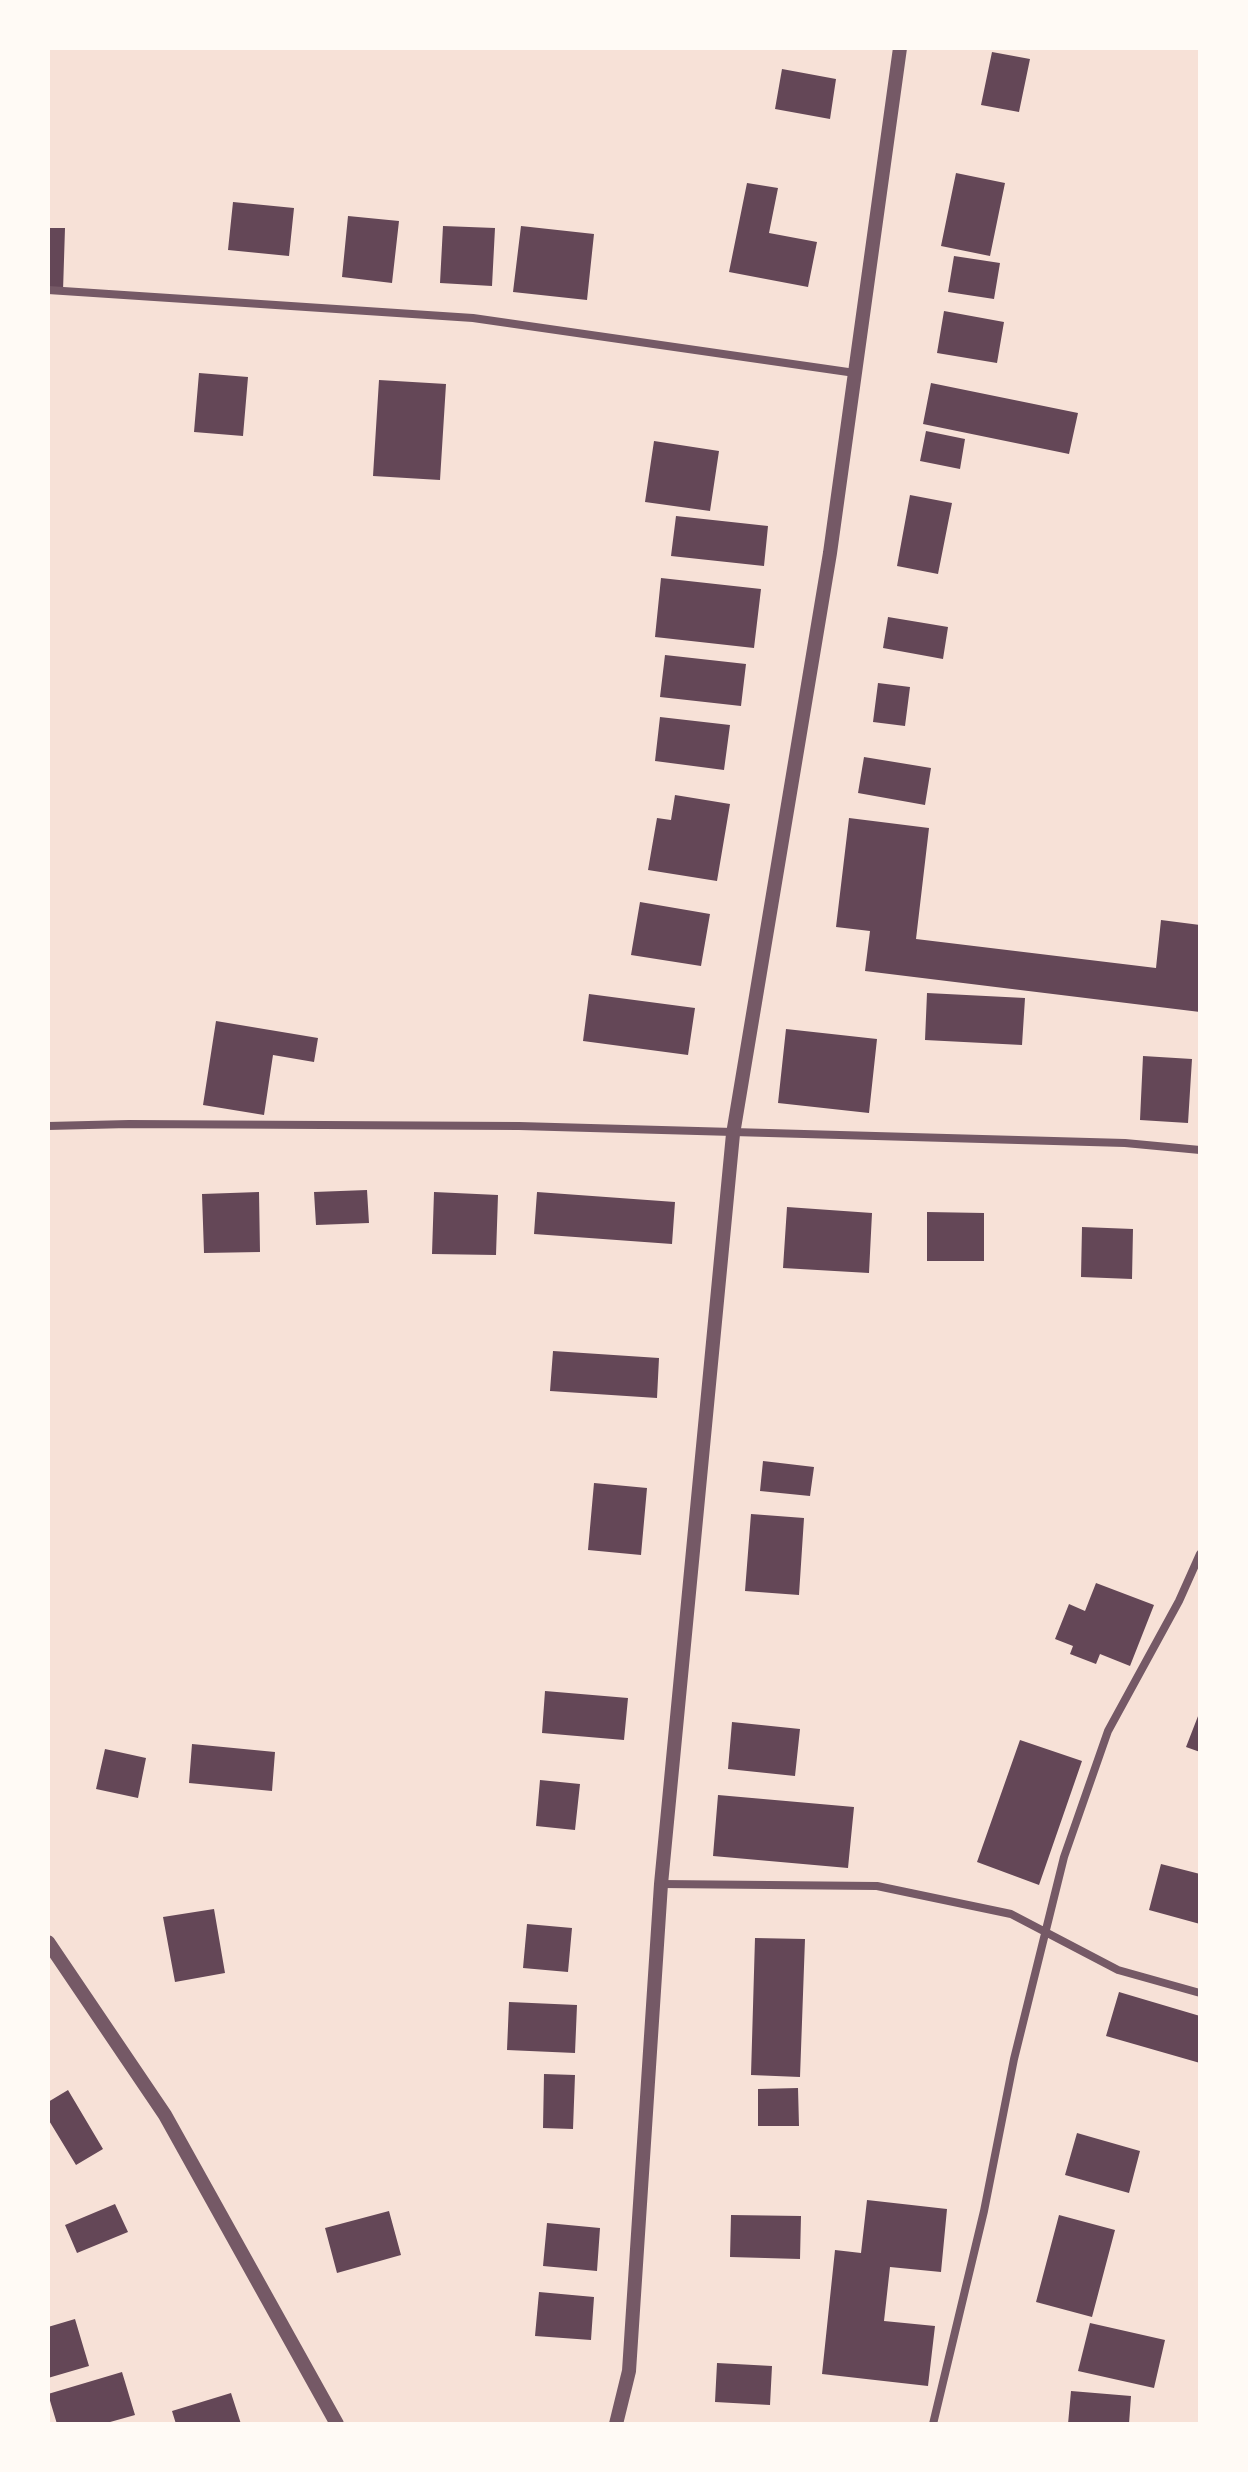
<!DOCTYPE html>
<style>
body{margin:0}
#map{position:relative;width:1248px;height:2472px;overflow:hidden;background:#f7e1d7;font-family:"IBM Plex Sans",sans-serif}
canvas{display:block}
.frame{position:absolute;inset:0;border:50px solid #fffaf5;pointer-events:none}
</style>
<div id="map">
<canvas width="1248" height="2472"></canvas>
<div class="frame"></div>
</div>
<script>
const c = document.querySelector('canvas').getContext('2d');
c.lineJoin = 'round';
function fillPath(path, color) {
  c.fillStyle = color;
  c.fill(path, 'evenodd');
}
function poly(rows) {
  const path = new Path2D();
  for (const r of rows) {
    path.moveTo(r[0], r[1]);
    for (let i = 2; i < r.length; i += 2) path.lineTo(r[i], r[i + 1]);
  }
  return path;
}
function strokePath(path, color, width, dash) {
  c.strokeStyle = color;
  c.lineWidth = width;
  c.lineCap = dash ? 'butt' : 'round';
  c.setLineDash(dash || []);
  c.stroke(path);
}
fillPath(poly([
 [992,52,1030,59,1019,112,981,105],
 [782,69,836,79,830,119,775,109],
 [956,173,1005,183,990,256,941,246],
 [747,183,778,188,769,233,817,242,808,287,729,272],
 [233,202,294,208,289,256,228,250],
 [348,216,399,221,392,283,342,277],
 [443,226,495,228,492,286,440,283],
 [521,226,594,234,587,300,513,292],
 [48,228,65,228,63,291,48,290],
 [954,256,1000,263,994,299,948,292],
 [944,311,1004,322,997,363,937,353],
 [199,373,248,377,243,436,194,432],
 [379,380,446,384,440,480,373,476],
 [931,383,1078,413,1069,454,923,424],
 [926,431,965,439,960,469,920,461],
 [654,441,719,451,710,511,645,502],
 [910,495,952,503,938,574,897,566],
 [676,516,768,526,764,566,671,556],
 [661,578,761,589,754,648,655,637],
 [888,617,948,627,943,659,883,648],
 [665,655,746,664,741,706,660,697],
 [878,683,910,687,905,726,873,722],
 [660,717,730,725,724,770,655,761],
 [864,757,931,768,925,805,858,793],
 [675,795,730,804,717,881,648,870,657,818,671,820],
 [849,818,929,828,916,939,1156,968,1161,920,1200,925,1200,1012,865,971,870,931,836,927],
 [640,902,710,914,701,966,631,955],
 [927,993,1025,998,1022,1045,925,1040],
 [589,994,695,1008,688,1055,583,1041],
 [216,1021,318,1038,314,1062,273,1055,264,1115,203,1105],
 [786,1029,877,1039,869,1113,778,1103],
 [1143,1056,1192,1059,1188,1123,1140,1120],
 [367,1190,369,1223,316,1225,314,1192],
 [259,1192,260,1252,204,1253,202,1194],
 [434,1192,498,1195,496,1255,432,1254],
 [537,1192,675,1202,672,1244,534,1234],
 [787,1207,872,1213,869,1273,783,1268],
 [927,1212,984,1213,984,1261,927,1261],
 [1082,1227,1133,1229,1132,1279,1081,1277],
 [553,1351,659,1358,657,1398,550,1391],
 [763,1461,814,1467,810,1496,760,1491],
 [594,1483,647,1488,641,1555,588,1550],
 [751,1514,804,1518,799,1595,745,1591],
 [1096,1583,1154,1605,1130,1666,1100,1654,1096,1664,1070,1654,1073,1646,1055,1639,1069,1604,1085,1611],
 [545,1691,628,1698,624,1740,542,1733],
 [1200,1711,1200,1752,1186,1747],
 [732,1722,800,1729,795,1776,728,1769],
 [1020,1740,1082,1761,1039,1885,977,1862],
 [192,1744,275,1752,272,1791,189,1783],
 [105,1749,146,1758,138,1798,96,1789],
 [540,1780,580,1784,575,1830,536,1826],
 [718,1795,854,1807,848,1868,713,1856],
 [1161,1864,1200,1874,1200,1924,1149,1910],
 [214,1909,225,1973,175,1982,163,1917],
 [527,1924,572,1928,568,1972,523,1968],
 [755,1938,805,1939,800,2077,751,2075],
 [1119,1992,1200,2016,1200,2063,1106,2036],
 [509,2002,577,2005,575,2053,507,2050],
 [544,2074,575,2075,573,2129,543,2128],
 [798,2088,799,2126,758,2126,758,2089],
 [68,2090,103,2149,76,2165,48,2119,48,2102],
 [1077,2133,1140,2151,1129,2193,1065,2175],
 [867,2200,947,2209,941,2272,890,2267,884,2321,935,2326,928,2386,822,2374,835,2250,861,2253],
 [115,2204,128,2232,77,2253,65,2225],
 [389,2211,401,2255,337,2273,325,2228],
 [731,2215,801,2216,800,2259,730,2257],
 [1059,2215,1115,2230,1092,2317,1036,2302],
 [547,2223,600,2228,597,2271,543,2266],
 [539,2292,594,2297,591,2340,535,2336],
 [75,2319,89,2366,48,2378,48,2327],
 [1090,2323,1165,2340,1154,2388,1078,2371],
 [717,2363,772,2366,770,2405,715,2402],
 [122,2372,135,2415,103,2424,57,2424,48,2394],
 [1071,2391,1131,2396,1129,2424,1068,2424],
 [231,2393,241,2424,176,2424,172,2411]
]), '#644757');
strokePath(poly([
 [48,290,473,318,855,373],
 [48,1126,129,1124,519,1126,1125,1143,1200,1150],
 [661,1884,877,1886,1011,1914,1118,1970,1200,1993],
 [933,2424,984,2211,1014,2059,1064,1857,1108,1731,1179,1601,1200,1554]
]), '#755966', 8);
strokePath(poly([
 [48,1942,165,2115,337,2424],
 [616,2424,629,2371,661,1884,733,1134,830,553,900,48]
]), '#755966', 14);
</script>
